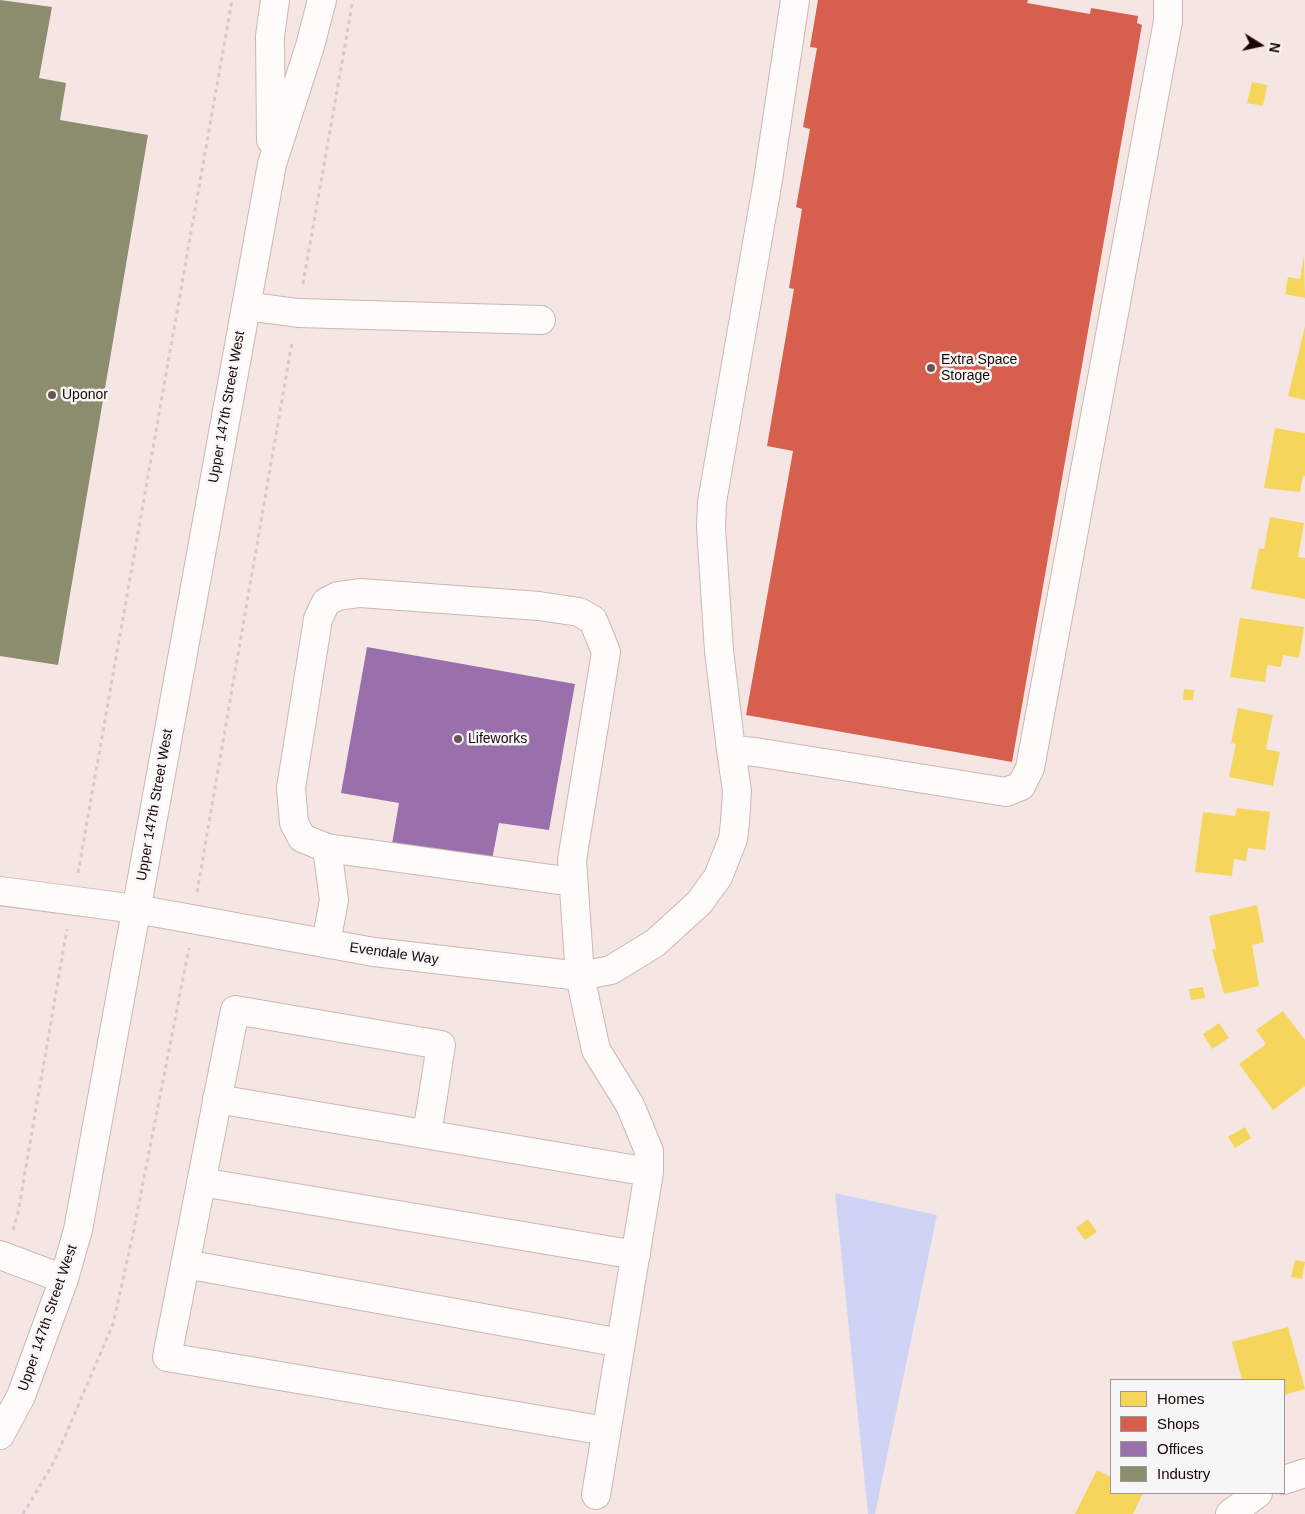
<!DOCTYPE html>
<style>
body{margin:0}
#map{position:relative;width:1305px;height:1514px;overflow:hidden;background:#f6e6e3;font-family:Helvetica,sans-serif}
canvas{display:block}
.legend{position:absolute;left:1110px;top:1379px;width:175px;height:115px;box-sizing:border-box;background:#f6f6f6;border:1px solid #9f9695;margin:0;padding:6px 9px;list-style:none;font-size:15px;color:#1c0604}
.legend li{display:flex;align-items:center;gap:10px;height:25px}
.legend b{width:25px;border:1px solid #9f9695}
.north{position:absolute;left:1235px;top:20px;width:50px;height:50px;-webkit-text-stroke:4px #f6f6f6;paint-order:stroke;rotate:100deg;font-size:14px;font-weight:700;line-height:20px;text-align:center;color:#1c0604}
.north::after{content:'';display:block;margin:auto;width:18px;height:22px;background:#1c0604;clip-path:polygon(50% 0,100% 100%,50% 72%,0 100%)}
</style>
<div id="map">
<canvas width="1305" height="1514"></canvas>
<ul class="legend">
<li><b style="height:14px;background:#f6d55c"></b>Homes</li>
<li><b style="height:14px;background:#d6604d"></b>Shops</li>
<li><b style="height:14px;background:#9970ab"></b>Offices</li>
<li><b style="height:14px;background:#8c8c6e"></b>Industry</li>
</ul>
<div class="north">N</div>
</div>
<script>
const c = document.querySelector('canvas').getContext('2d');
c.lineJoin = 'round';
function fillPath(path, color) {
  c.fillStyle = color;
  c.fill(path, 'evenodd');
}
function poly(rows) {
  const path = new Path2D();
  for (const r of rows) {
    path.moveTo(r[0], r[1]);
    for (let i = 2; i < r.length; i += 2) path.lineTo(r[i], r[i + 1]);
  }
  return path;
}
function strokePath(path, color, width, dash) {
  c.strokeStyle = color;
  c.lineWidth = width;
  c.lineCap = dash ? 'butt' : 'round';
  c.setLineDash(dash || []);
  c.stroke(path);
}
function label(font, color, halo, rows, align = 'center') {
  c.font = font + ' Helvetica,sans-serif';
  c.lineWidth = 5;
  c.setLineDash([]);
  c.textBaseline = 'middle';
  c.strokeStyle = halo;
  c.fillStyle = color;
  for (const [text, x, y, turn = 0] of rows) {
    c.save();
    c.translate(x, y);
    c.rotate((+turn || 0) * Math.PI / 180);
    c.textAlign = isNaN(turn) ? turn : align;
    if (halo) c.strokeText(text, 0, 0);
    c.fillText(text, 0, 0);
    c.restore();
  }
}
fillPath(poly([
 [835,1193,937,1215,875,1514,868,1514]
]), '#cfd4f6');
fillPath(poly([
 [1252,82,1267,85,1263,106,1247,103],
 [1304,255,1305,298,1285,294,1288,277,1300,279],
 [1305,326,1305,400,1288,396],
 [1275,428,1305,433,1305,476,1303,476,1300,492,1264,488],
 [1270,517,1304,523,1298,557,1305,558,1305,599,1251,589,1259,548,1264,549],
 [1240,618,1304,627,1299,658,1283,655,1281,667,1267,665,1265,682,1230,677],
 [1184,689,1194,690,1193,700,1183,700],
 [1238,708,1273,715,1266,749,1280,752,1273,786,1229,777,1236,744,1231,743],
 [1237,808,1270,812,1265,850,1248,848,1246,861,1234,859,1232,876,1195,872,1203,812,1235,816],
 [1257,905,1264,942,1252,945,1259,986,1224,994,1212,950,1216,949,1209,916],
 [1203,987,1205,998,1191,1000,1189,989],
 [1283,1011,1305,1040,1305,1086,1273,1110,1239,1064,1266,1044,1256,1030],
 [1219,1023,1229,1038,1212,1049,1203,1034],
 [1245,1127,1251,1138,1235,1148,1228,1137],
 [1088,1219,1097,1232,1085,1240,1076,1228],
 [1295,1260,1305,1262,1302,1279,1291,1277],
 [1288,1327,1305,1389,1284,1395,1284,1380,1242,1380,1232,1342],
 [1097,1470,1111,1477,1111,1493,1143,1493,1133,1514,1075,1514]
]), '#f6d55c');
fillPath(poly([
 [818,0,1028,0,1027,3,1090,14,1091,8,1138,16,1137,23,1142,25,1012,762,746,715,793,451,767,446,794,289,789,288,802,209,796,207,810,129,803,127,817,48,810,47]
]), '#d6604d');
fillPath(poly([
 [367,647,575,684,549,830,499,823,492,860,392,844,399,803,341,793]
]), '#9970ab');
fillPath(poly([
 [0,0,52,7,39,78,66,83,60,120,148,135,58,665,0,656]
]), '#8c8c6e');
const minor = poly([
 [795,0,768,180,712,502,711,527,719,651,731,750,755,752,1006,792,1021,786,1030,768,1168,21,1168,0],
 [271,140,270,36,275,0],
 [246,306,298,313,541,320],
 [327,848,573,882],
 [0,891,136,909,374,952,580,976,596,1050,630,1105,649,1151,649,1172,596,1495],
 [326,943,334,900,327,848,302,838,294,823,291,788,318,619,326,602,338,596,360,593,539,606,579,612,593,620,606,652,572,860,580,976,611,970,655,943,699,903,718,877,733,839,735,822,737,791,731,750],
 [217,1099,649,1172],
 [427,1134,441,1045,235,1010,167,1357,606,1431],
 [201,1182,636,1255],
 [0,1255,64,1279],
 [185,1264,621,1343],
 [0,1435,21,1396,64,1279,78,1230,272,164,310,46,322,0],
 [1284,1480,1305,1473],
 [1230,1514,1258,1493]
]);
strokePath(minor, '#cab7b3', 30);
strokePath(poly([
 [303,284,353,0],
 [78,873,232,0],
 [197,892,292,342],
 [13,1230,18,1213,67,929],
 [23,1514,54,1462,113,1324,133,1234,189,948]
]), '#d1ccca', 3, [4, 4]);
strokePath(minor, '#fefbfb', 28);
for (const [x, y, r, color] of [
 [931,368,5,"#685452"],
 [52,395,5,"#685452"],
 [458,739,5,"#685452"]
]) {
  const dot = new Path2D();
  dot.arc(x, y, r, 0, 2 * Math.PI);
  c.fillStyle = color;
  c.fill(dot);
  strokePath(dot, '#f6f6f6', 2);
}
label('14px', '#1c0604', '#f6f6f6', [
 ["Extra Space",941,360],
 ["Storage",941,376],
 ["Uponor",62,395],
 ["Lifeworks",468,739]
], 'left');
label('14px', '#1c0604', '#f6f6f6', [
 ["Upper 147th Street West",227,407,-80],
 ["Upper 147th Street West",155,805,-80],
 ["Evendale Way",394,954,8],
 ["Upper 147th Street West",48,1318,-71]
]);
</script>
